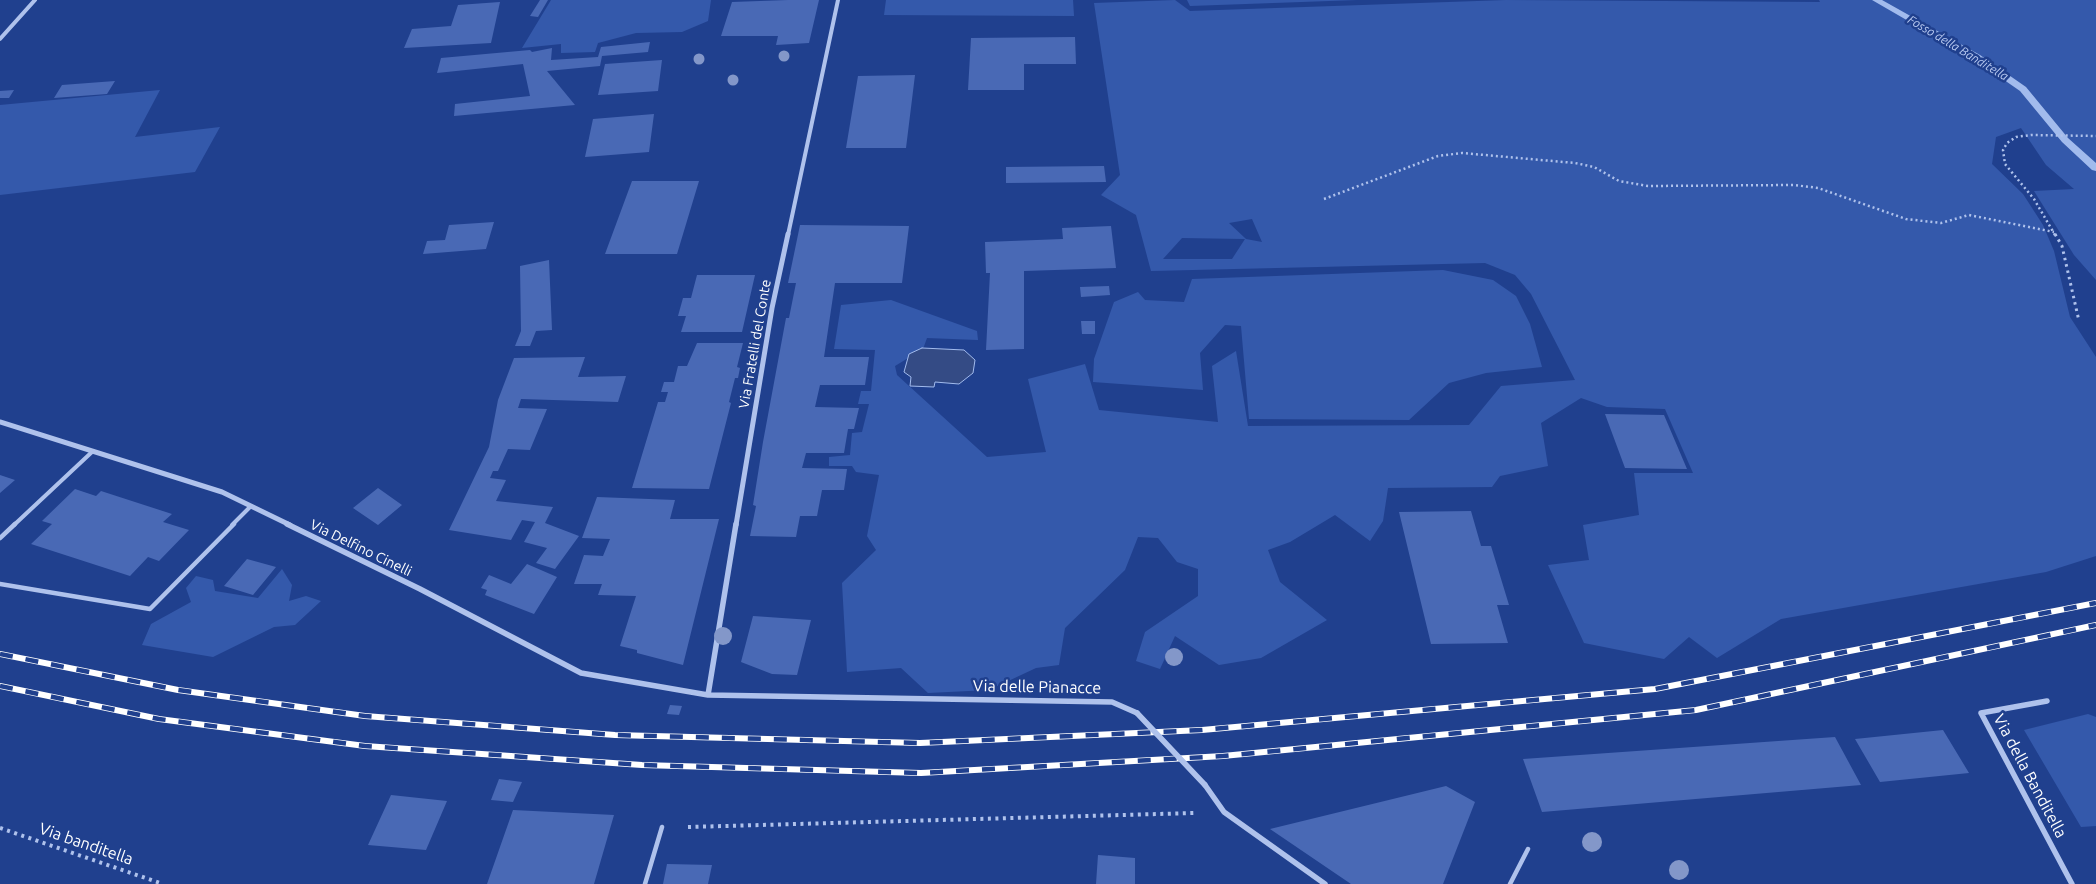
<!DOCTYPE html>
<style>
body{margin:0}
canvas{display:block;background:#20408e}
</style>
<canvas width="2096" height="884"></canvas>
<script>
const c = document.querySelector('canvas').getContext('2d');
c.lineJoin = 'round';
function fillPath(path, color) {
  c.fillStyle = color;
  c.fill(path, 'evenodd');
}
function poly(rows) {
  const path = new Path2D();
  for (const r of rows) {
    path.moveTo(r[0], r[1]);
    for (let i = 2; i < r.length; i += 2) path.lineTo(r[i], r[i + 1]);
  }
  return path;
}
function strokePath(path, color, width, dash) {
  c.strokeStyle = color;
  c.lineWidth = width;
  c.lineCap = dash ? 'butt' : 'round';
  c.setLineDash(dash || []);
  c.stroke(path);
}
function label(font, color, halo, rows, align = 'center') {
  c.font = font + ' Ubuntu,sans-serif';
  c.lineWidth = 5;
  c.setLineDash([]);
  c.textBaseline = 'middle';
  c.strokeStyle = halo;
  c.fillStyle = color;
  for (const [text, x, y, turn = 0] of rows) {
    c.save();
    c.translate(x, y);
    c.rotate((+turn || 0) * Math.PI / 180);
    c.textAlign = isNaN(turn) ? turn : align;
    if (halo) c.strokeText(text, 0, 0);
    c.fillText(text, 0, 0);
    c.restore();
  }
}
fillPath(poly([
 [551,0,711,0,708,21,682,32,636,33,598,43,595,52,561,53,561,44,522,48],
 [886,0,1073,0,1074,16,884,15],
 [1175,0,1190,11,1506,0,1820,2,1819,0,2096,0,2096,280,2074,255,2034,191,2074,189,2046,165,2021,128,1996,137,1992,164,2023,194,2043,225,2054,251,2070,317,2096,357,2096,556,2046,572,1781,619,1717,658,1689,637,1664,659,1584,643,1548,565,1589,560,1583,525,1639,515,1634,473,1693,473,1665,409,1607,407,1581,398,1541,423,1548,466,1500,476,1492,487,1388,488,1383,521,1370,541,1335,515,1290,542,1268,550,1280,582,1327,620,1261,658,1219,665,1175,636,1160,669,1136,661,1145,632,1198,596,1198,569,1177,562,1158,538,1138,537,1125,570,1065,628,1059,665,1036,668,989,690,928,693,901,668,847,672,842,583,876,550,867,536,879,475,856,472,852,466,829,466,829,457,850,455,852,433,862,432,869,404,858,404,861,391,871,391,875,350,834,349,841,305,891,300,977,331,978,340,927,338,923,349,895,366,897,375,987,457,1046,452,1028,379,1085,364,1099,410,1218,422,1212,366,1236,351,1248,426,1469,425,1501,386,1575,380,1531,294,1515,275,1485,263,1151,271,1136,215,1101,195,1120,175,1094,3],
 [1252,219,1262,242,1246,239,1229,223],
 [1182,238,1245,239,1232,259,1163,259],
 [1187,0,1357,0,1190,6],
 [160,90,135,137,220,127,195,172,0,195,0,105],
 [1443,270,1493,280,1516,296,1530,324,1542,367,1486,373,1449,383,1409,420,1249,419,1241,326,1225,325,1200,353,1203,390,1093,382,1094,359,1114,302,1138,292,1145,300,1184,302,1192,279],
 [282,569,292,585,289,601,306,596,321,601,295,625,274,627,213,657,142,645,151,624,191,602,186,588,196,576,213,580,215,591,258,598],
 [2088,714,2096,717,2096,826,2081,827,2024,730]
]), '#3459ab');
const water = poly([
 [922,348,964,350,975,360,973,373,959,384,935,382,934,387,910,386,911,377,904,372,909,354,922,348]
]);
fillPath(water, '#344b85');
strokePath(water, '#a2bbed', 1);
fillPath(poly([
 [1872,0,1882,0,1980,55,2026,87,2068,138,2096,163,2096,171,2092,170,2062,142,2020,91,1974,59,1872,0]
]), '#a2bbed');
fillPath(poly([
 [540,0,548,0,538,17,530,16],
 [788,0,819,0,809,43,776,45,778,36,721,36,732,2],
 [500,2,491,43,404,48,412,29,451,26,458,5],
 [1075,37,1076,64,1024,64,1024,90,968,90,971,38],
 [650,42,648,52,602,56,600,66,547,71,575,105,454,116,455,104,530,96,523,64,437,73,441,58,530,50,532,52,552,48,551,60,598,57,601,47],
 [662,60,658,91,598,95,605,64],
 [915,75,906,148,846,148,858,76],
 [115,81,107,94,54,98,62,85],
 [14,90,9,98,0,98,0,91],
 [654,114,649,152,585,157,593,119],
 [1104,166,1106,182,1006,183,1006,167],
 [632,181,699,181,677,254,605,254],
 [494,222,486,249,423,254,427,241,445,240,449,225],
 [800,225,909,226,902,283,835,283,824,357,869,357,865,385,820,385,815,407,859,408,854,429,848,429,844,453,806,453,802,468,847,469,844,490,822,490,817,516,800,516,796,537,750,536,756,506,753,505,763,442,786,318,789,318,796,283,788,283],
 [1111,226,1116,268,1024,271,1024,349,986,350,990,273,986,273,985,242,1063,239,1062,228],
 [549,260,552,330,536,331,530,346,515,346,521,331,520,266],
 [697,275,755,275,742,332,681,332,686,316,678,316,683,298,691,298],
 [1109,286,1110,295,1081,297,1080,287],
 [1081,321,1095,321,1095,334,1082,334],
 [697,343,743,343,737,367,740,368,738,378,735,378,729,402,731,403,709,489,632,488,658,402,665,402,668,392,661,392,664,382,674,382,678,366,687,366],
 [585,357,578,377,626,376,618,402,521,399,518,408,547,409,530,450,508,449,498,471,493,471,490,478,506,480,496,501,553,507,545,523,579,536,555,569,536,563,547,548,524,542,535,522,522,520,511,540,449,530,489,447,498,400,514,358],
 [1605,414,1664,415,1687,469,1625,468],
 [0,475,15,480,0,493],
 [378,488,402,505,378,525,353,508],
 [75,489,96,496,101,491,172,514,163,522,189,530,159,561,148,557,130,576,31,544,52,524,42,521],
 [597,497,675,500,670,519,719,519,683,665,637,653,637,650,620,646,636,596,598,595,602,584,574,584,584,555,603,556,610,539,582,538],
 [1471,511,1481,546,1491,546,1509,605,1497,605,1508,643,1431,644,1399,512],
 [247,559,276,567,253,595,224,586],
 [527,564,557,577,534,614,485,595,487,590,481,588,489,575,511,584],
 [753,616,811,620,797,675,772,674,741,662],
 [670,705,682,706,679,715,667,714],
 [1943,730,1969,773,1880,782,1855,739],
 [1835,737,1861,785,1542,812,1523,759],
 [499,779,522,782,513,802,491,800],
 [1446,786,1475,802,1443,884,1351,884,1270,829],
 [391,795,447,801,426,850,368,845],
 [513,810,614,815,594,884,487,884],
 [1098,855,1135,858,1135,884,1096,884],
 [667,864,712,865,708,884,663,884]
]), '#4969b5');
strokePath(poly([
 [1324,199,1438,156,1462,153,1575,163,1594,167,1619,181,1648,186,1794,185,1818,188,1906,219,1941,223,1969,215,2054,232],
 [2055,235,2034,199,2005,164,2003,150,2007,143,2016,137,2031,135,2096,136]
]), '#afc2ec', 2.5, [2, 3]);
strokePath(poly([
 [2055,234,2062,246,2079,321]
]), '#afc2ec', 3, [2.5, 4]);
strokePath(poly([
 [688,827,1194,813],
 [0,828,163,884]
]), '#afc2ec', 4, [3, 4.5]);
strokePath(poly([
 [14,525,93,451],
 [232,525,251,506]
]), '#afc2ec', 4);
strokePath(poly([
 [0,538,15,524],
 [0,584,150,609,234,524],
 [645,884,662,827],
 [1510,884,1528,849]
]), '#afc2ec', 4.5);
strokePath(poly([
 [0,39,35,0],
 [788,235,838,0]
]), '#afc2ec', 4);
strokePath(poly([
 [0,422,222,492,290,525],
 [736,525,772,308,788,234]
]), '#afc2ec', 5);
strokePath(poly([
 [287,524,420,589,581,673,708,695,1112,702,1137,713],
 [708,695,736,524],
 [2047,701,1981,713,2072,884],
 [1205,785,1224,812,1325,884]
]), '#afc2ec', 5.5);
const rail = poly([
 [0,654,178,690,365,716,615,735,920,743,1202,730,1655,689,2096,603],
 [0,686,159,719,365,746,642,765,921,773,1223,756,1696,710,2096,625]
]);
strokePath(rail, '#fff', 6);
strokePath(rail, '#20408e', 4.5, [13]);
strokePath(poly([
 [1137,713,1205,785]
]), '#afc2ec', 5.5);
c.fillStyle = '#8397c9';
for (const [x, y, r] of [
 [784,56,5.5],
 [699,59,5.5],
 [733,80,5.5],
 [723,636,9],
 [1174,657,9],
 [1592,842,10],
 [1679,870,10]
]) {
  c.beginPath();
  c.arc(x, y, r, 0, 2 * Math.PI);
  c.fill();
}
label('italic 12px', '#bbccf3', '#20408e', [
 ["Fosso della Banditella",1958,48,31]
]);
label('14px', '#fff', '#20408e', [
 ["Via Fratelli del Conte",755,344,-80],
 ["Via Delfino Cinelli",361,548,26]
]);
label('16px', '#fff', '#20408e', [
 ["Via delle Pianacce",1037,687,1],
 ["Via della Banditella",2030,776,62],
 ["Via banditella",86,844,19]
]);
</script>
